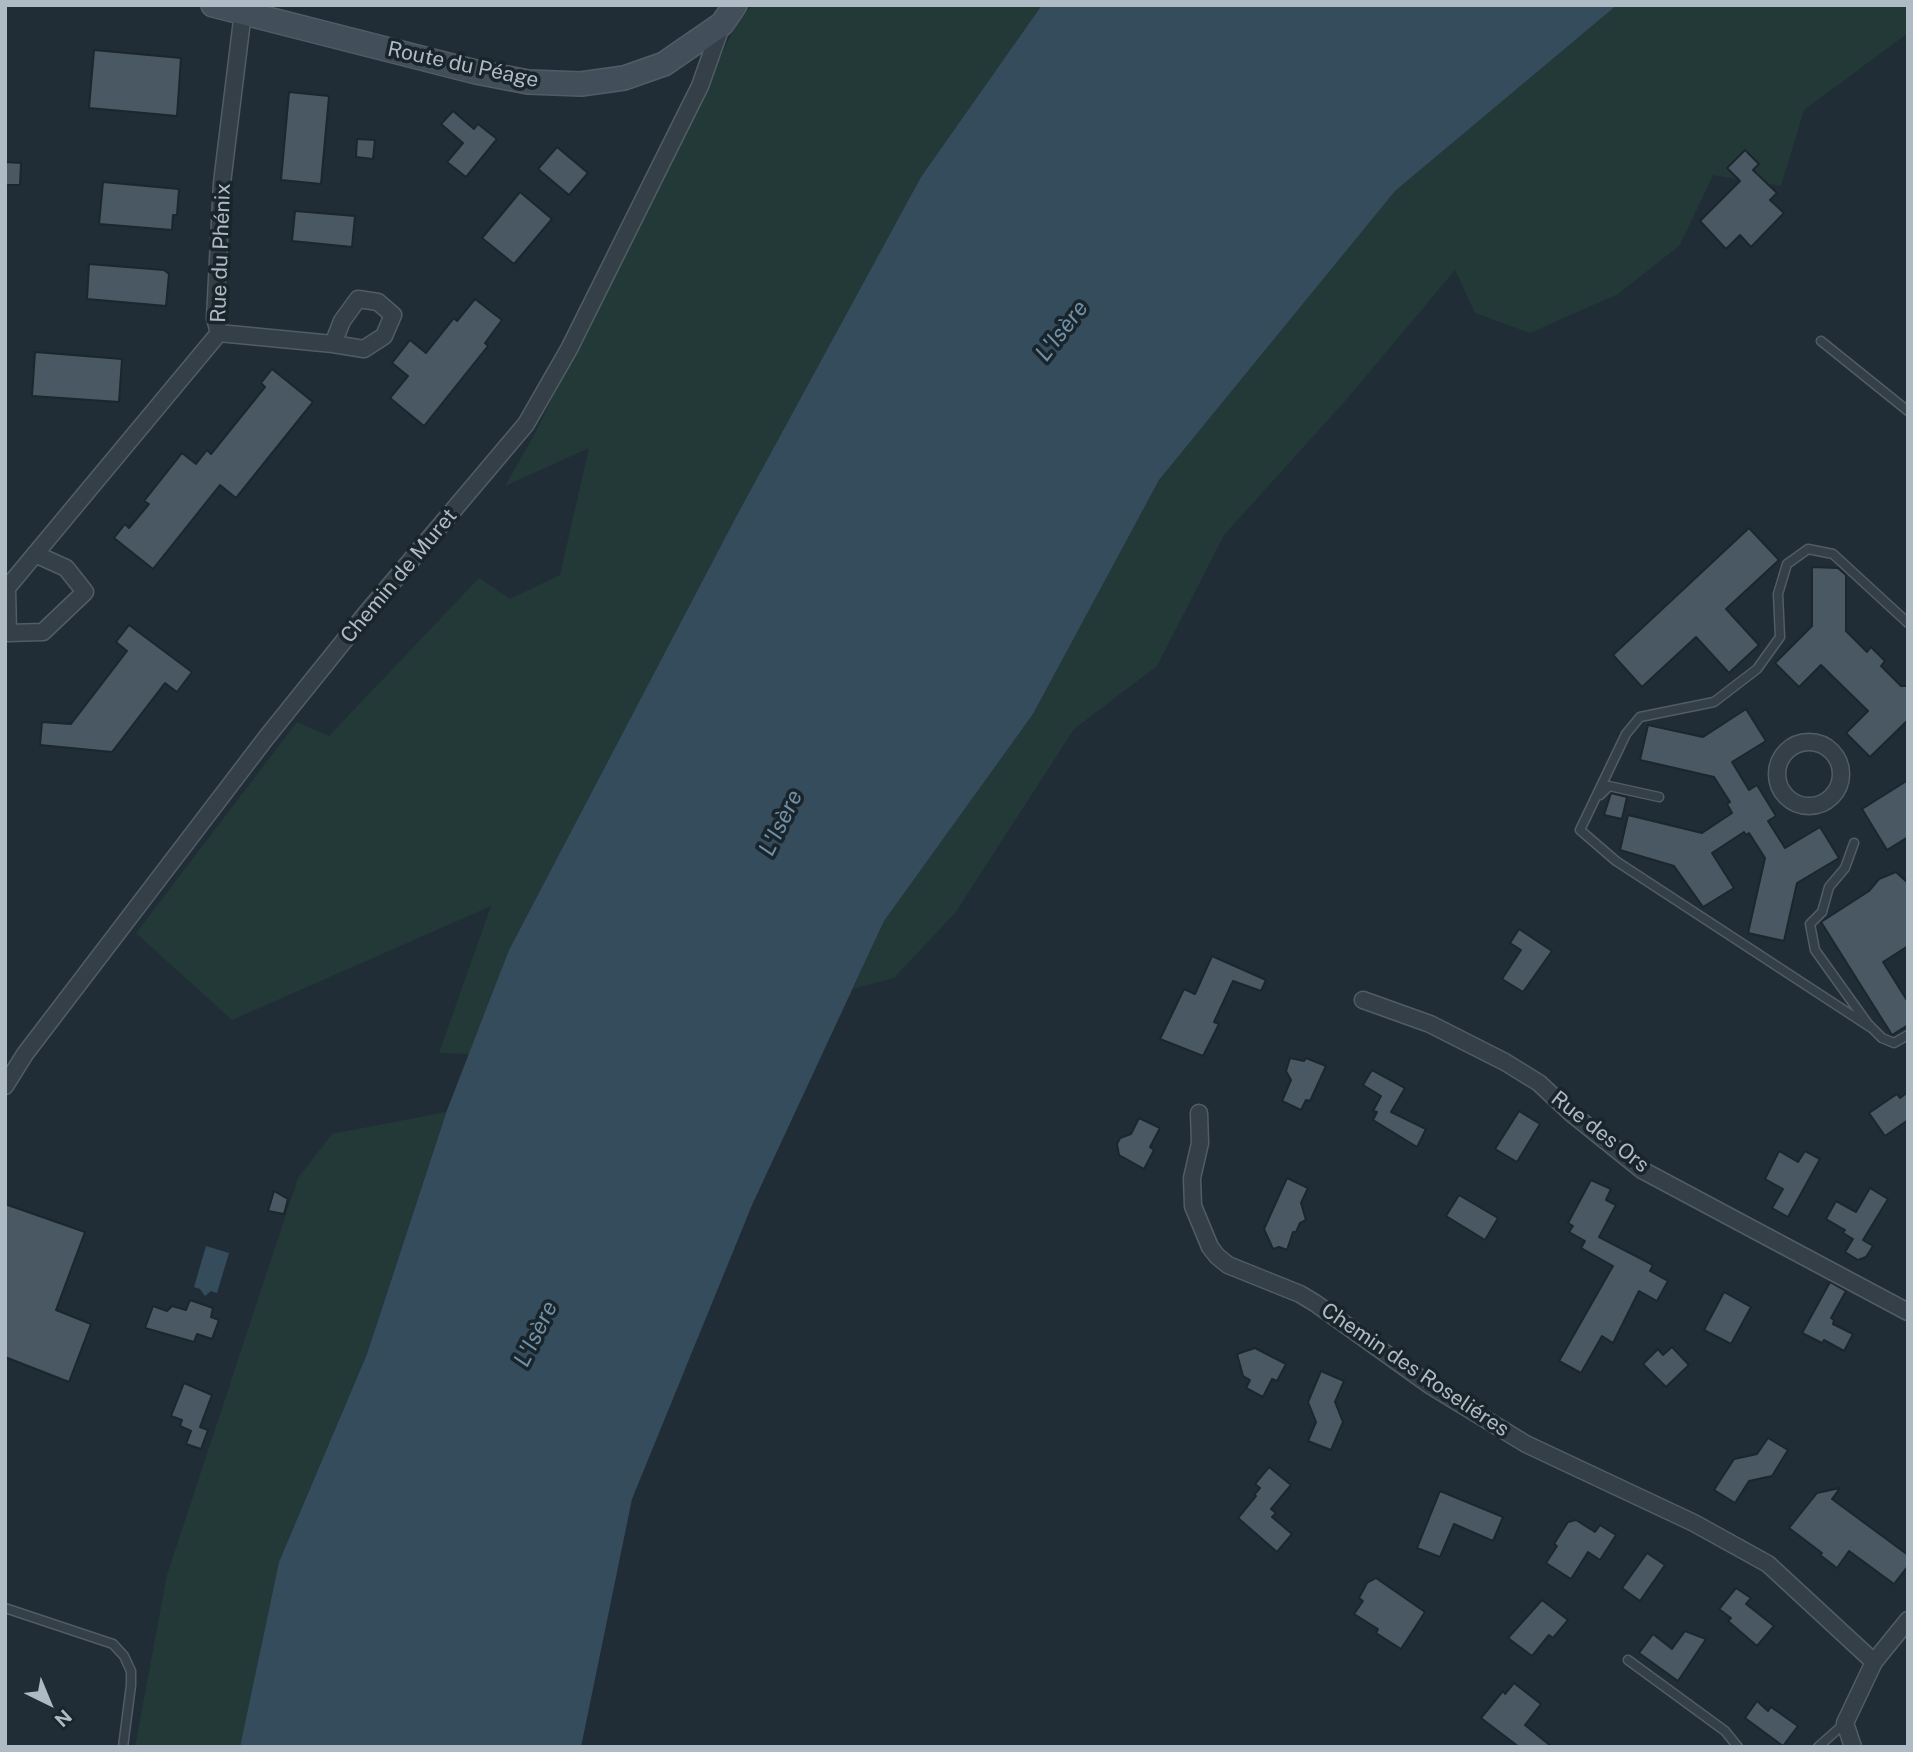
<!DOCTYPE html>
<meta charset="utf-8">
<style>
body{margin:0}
#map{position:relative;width:1913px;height:1752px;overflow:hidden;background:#212d36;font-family:"Public Sans",sans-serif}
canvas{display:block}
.frame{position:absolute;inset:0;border:7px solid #aebac4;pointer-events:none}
.north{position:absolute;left:14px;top:1668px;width:70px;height:70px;-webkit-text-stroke:5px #19242b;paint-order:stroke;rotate:137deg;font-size:19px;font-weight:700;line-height:28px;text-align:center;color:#aebac4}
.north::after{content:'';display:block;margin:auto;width:24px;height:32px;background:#aebac4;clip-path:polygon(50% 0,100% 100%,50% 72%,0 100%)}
</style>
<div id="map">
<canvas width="1913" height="1752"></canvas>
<div class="frame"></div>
<div class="north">N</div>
</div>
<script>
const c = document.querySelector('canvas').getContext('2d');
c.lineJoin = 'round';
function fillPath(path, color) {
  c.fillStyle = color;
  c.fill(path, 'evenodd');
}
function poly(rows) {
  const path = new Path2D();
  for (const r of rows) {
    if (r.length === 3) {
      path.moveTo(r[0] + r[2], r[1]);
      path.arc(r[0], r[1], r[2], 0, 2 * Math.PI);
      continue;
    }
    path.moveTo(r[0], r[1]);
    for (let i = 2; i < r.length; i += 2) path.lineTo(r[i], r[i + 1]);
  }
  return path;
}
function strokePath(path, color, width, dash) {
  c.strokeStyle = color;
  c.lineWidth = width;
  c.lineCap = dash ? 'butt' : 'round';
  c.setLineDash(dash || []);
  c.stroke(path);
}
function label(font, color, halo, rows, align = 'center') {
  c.font = font + ' "Public Sans",sans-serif';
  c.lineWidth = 7;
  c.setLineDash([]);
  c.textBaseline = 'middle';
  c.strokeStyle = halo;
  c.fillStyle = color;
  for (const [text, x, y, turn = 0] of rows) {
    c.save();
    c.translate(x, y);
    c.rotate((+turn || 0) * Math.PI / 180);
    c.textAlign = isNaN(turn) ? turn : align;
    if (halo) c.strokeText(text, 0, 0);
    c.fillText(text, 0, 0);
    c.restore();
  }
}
fillPath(poly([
 [752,5,1042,5,921,177,736,517,509,950,470,1054,439,1053,491,906,232,1020,136,933,297,722,329,736,479,578,510,599,560,575,589,448,505,486,533,437,735,27],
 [1617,5,1908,5,1908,33,1804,110,1781,186,1713,175,1680,245,1618,294,1530,333,1475,313,1455,270,1345,401,1224,535,1157,666,1074,729,955,913,894,978,853,989,884,921,1033,714,1159,480,1395,191],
 [446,1112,367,1354,279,1562,240,1747,135,1747,167,1575,298,1178,332,1134]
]), '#233937');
fillPath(poly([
 [1042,5,1617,5,1395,191,1159,480,1033,714,884,921,752,1205,632,1499,581,1747,240,1747,279,1562,367,1354,446,1113,509,950,736,517,921,177],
 [206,1246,229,1253,217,1293,211,1291,205,1296,200,1289,194,1287]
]), '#354c5d');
const building = poly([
 [94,50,181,58,177,116,89,108,94,50],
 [289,92,329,96,321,184,281,180,289,92],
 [453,111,474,129,478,124,497,139,466,177,447,162,463,143,441,124,453,111],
 [357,139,375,140,373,159,356,157,357,139],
 [557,147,588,173,569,195,538,169,557,147],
 [1745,150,1759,164,1753,170,1777,193,1770,200,1784,213,1751,247,1740,235,1726,249,1700,221,1740,181,1727,168,1745,150],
 [5,162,21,163,20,185,5,185,5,162],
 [103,182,179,189,177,215,173,215,172,230,99,224,103,182],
 [520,192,552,219,514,264,482,238,520,192],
 [295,211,355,216,352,247,292,241,295,211],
 [89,264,164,270,169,274,166,306,87,299,89,264],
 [475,299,502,320,485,343,488,346,424,426,390,398,408,376,392,363,410,340,426,353,454,318,457,321,475,299],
 [35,352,122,359,119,402,32,396,35,352],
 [272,369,313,402,236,498,220,485,153,569,114,538,125,524,129,528,149,504,144,501,182,453,196,464,207,450,211,454,265,387,261,383,272,369],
 [1749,528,1779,560,1726,609,1759,645,1729,673,1696,637,1642,687,1613,655,1749,528],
 [1812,567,1838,568,1846,575,1846,631,1867,652,1871,647,1885,661,1881,666,1901,686,1908,686,1908,720,1870,757,1846,733,1868,711,1821,665,1799,687,1775,663,1812,626,1812,567],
 [129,625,192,672,177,692,165,683,112,752,40,745,42,722,71,724,127,651,116,642,129,625],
 [1746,709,1766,741,1732,762,1749,790,1757,785,1776,816,1768,821,1785,848,1820,827,1839,858,1797,883,1784,941,1748,933,1765,858,1749,833,1746,835,1744,832,1712,853,1734,888,1703,907,1674,866,1620,850,1628,815,1702,833,1732,813,1727,804,1730,802,1714,777,1640,760,1648,725,1703,737,1746,709],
 [1908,780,1908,837,1887,850,1862,809,1908,780],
 [1611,793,1627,797,1622,819,1604,815,1611,793],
 [1896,872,1908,883,1908,946,1883,962,1908,1002,1908,1025,1892,1035,1821,922,1869,891,1879,879,1896,872],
 [1519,929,1552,951,1523,992,1502,979,1521,950,1510,943,1519,929],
 [1212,956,1266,980,1261,991,1233,981,1214,1022,1219,1024,1203,1056,1160,1039,1184,989,1195,994,1212,956],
 [1290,1058,1304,1061,1306,1058,1326,1066,1310,1101,1306,1100,1301,1110,1282,1101,1291,1080,1286,1071,1290,1058],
 [1372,1070,1405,1088,1391,1112,1426,1129,1417,1147,1373,1120,1377,1112,1373,1111,1381,1096,1363,1085,1372,1070],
 [1908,1092,1908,1120,1885,1136,1869,1113,1897,1094,1900,1098,1908,1092],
 [1519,1111,1540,1124,1517,1162,1495,1149,1519,1111],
 [1139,1118,1160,1128,1150,1147,1154,1150,1144,1169,1119,1155,1117,1144,1120,1138,1131,1134,1139,1118],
 [1779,1151,1798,1162,1805,1151,1820,1159,1788,1217,1772,1208,1783,1189,1765,1179,1779,1151],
 [1287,1178,1308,1188,1301,1203,1306,1220,1300,1223,1296,1232,1293,1232,1287,1250,1279,1247,1273,1249,1264,1229,1287,1178],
 [1591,1180,1611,1189,1606,1200,1616,1205,1599,1237,1653,1265,1650,1271,1668,1281,1657,1301,1639,1291,1613,1343,1602,1336,1581,1373,1559,1361,1613,1266,1581,1248,1585,1241,1569,1232,1573,1226,1568,1223,1591,1180],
 [1870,1188,1888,1199,1863,1240,1873,1246,1866,1257,1858,1260,1845,1252,1853,1239,1843,1233,1845,1230,1826,1219,1836,1201,1856,1212,1870,1188],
 [274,1191,288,1199,284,1214,268,1211,274,1191],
 [1459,1195,1498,1218,1485,1240,1446,1216,1459,1195],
 [5,1204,85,1232,56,1310,91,1324,69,1382,5,1357,5,1204],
 [1830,1282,1846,1291,1831,1318,1834,1320,1833,1324,1853,1334,1844,1351,1824,1340,1822,1343,1802,1333,1830,1282],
 [1724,1292,1751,1307,1731,1344,1704,1330,1724,1292],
 [190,1300,213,1308,211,1317,219,1320,212,1339,197,1334,194,1342,145,1328,153,1306,167,1311,172,1306,186,1310,190,1300],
 [1672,1347,1689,1365,1666,1387,1643,1364,1658,1349,1663,1355,1672,1347],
 [1255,1348,1286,1364,1277,1381,1272,1379,1263,1397,1246,1388,1250,1380,1243,1376,1237,1354,1255,1348],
 [1321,1371,1344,1381,1335,1402,1343,1422,1331,1450,1308,1441,1316,1422,1308,1402,1321,1371],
 [184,1383,212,1395,200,1427,208,1430,201,1449,186,1444,191,1431,180,1426,182,1420,171,1416,184,1383],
 [1768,1438,1788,1450,1772,1476,1749,1481,1735,1503,1714,1490,1734,1459,1757,1454,1768,1438],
 [1269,1467,1291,1485,1271,1509,1276,1513,1272,1517,1292,1534,1277,1552,1238,1518,1256,1496,1254,1495,1260,1488,1255,1484,1269,1467],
 [1840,1488,1832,1499,1908,1555,1908,1566,1894,1584,1849,1551,1837,1568,1820,1555,1822,1553,1789,1528,1817,1493,1840,1488],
 [1440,1491,1503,1517,1493,1541,1454,1524,1440,1557,1417,1548,1440,1491],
 [1576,1520,1595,1532,1600,1525,1616,1535,1600,1560,1588,1552,1571,1579,1546,1563,1557,1546,1554,1544,1568,1522,1576,1520],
 [1647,1553,1665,1565,1640,1601,1622,1588,1647,1553],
 [1376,1578,1425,1612,1401,1649,1376,1633,1378,1629,1354,1614,1363,1601,1359,1598,1367,1583,1376,1578],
 [1736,1588,1751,1598,1746,1604,1774,1626,1757,1646,1728,1621,1731,1618,1719,1609,1736,1588],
 [1542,1600,1568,1620,1553,1638,1549,1635,1532,1656,1508,1638,1542,1600],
 [1685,1631,1706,1639,1678,1681,1639,1653,1653,1634,1672,1649,1685,1631],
 [1514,1683,1541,1704,1525,1725,1552,1747,1519,1747,1481,1718,1503,1691,1505,1694,1514,1683],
 [1757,1701,1768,1711,1771,1707,1798,1726,1783,1746,1745,1718,1757,1701]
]);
fillPath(building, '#495862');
strokePath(building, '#1b262d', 2);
const lane = poly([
 [1821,341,1908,411],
 [1600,795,1609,786,1659,797],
 [1854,843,1845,868,1829,887,1822,912,1810,924,1815,950,1868,1024,1882,1038,1894,1043,1908,1035],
 [1873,1029,1616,861,1580,830,1626,734,1640,717,1714,702,1757,669,1780,637,1778,594,1787,564,1808,549,1833,554,1908,623],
 [5,1608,113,1644,124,1656,131,1671,131,1685,123,1747],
 [1628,1660,1725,1731,1738,1747],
 [1818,1747,1845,1723]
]);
const street = poly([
 [219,333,333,344,364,349,384,336,393,315,378,302,358,299,342,321,333,344],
 [35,554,66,568,85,592,43,632,8,633,7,588,219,333,215,318,222,183,243,12,248,5],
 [1809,774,32],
 [1363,1000,1430,1024,1505,1062,1539,1083,1571,1113,1642,1170,1908,1312],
 [5,1086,25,1054,266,738,364,616,526,424,569,349,700,86,722,24],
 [1199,1113,1200,1143,1192,1178,1193,1206,1210,1247,1217,1256,1228,1265,1300,1294,1315,1303,1431,1386,1526,1444,1694,1523,1768,1564,1874,1662],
 [1853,1747,1845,1723,1874,1662,1908,1620]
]);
const secondary = poly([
 [213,5,476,72,528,82,581,84,624,78,664,64,722,24,735,5]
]);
strokePath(lane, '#515d65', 11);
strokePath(street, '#515d65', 19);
strokePath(secondary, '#515d65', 26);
strokePath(lane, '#343f47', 8);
strokePath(street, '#343f47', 16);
strokePath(secondary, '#424f5a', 23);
label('21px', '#aebac4', '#19242b', [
 ["Route du Péage",463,65,12],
 ["Rue du Phénix",221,253,-88],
 ["Chemin de Muret",399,576,-50],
 ["Rue des Ors",1600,1132,38],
 ["Chemin des Roseliéres",1415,1370,34]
]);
label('italic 23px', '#7090a7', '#19242b', [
 ["L'Isère",1062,331,-52],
 ["L'Isère",781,823,-64],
 ["L'Isère",536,1334,-64]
]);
</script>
